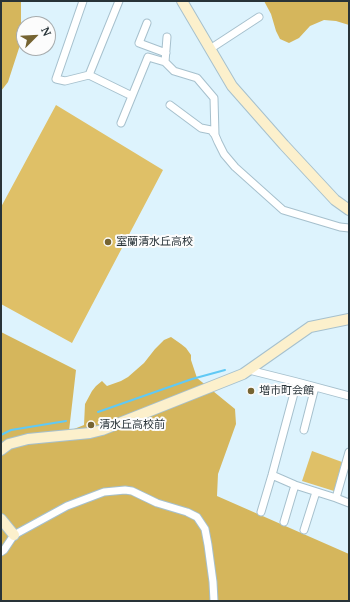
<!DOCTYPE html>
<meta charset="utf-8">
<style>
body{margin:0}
#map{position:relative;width:350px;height:602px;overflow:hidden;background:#ddf3fd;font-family:"Noto Serif",serif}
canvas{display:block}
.frame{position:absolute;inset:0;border:2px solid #283338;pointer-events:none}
.north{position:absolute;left:16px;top:16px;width:40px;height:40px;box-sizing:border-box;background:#fcfcfc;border:1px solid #a7acae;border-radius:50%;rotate:66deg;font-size:11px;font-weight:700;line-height:16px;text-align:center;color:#283338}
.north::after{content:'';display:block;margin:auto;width:14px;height:18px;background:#766432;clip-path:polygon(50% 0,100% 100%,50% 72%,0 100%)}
</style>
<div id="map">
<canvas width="350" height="602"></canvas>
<div class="frame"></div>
<div class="north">N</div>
</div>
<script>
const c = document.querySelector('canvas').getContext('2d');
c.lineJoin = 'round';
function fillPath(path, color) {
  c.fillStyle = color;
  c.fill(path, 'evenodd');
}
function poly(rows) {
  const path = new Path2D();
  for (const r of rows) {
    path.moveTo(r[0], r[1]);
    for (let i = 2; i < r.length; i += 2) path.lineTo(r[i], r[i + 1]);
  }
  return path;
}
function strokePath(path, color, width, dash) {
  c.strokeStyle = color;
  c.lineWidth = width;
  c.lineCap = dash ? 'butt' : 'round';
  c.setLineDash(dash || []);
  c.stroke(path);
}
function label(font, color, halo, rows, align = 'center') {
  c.font = font + ' "Noto Serif","Noto Sans JP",serif';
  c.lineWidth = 4;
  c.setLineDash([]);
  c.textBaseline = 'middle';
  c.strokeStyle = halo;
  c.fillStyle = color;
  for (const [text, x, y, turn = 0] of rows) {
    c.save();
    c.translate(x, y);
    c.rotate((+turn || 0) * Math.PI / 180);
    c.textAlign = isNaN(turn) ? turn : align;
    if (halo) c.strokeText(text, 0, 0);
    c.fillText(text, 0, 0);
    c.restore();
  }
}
fillPath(poly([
 [56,105,163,170,72,343,1,304,1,207],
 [312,451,342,462,334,491,302,481]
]), '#dfc067');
fillPath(poly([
 [1,1,21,1,21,42,8,82,1,91],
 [264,1,349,1,349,25,336,21,324,20,310,26,299,38,289,43,280,39,276,31,271,14],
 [1,332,76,370,69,431,84,425,85,404,92,391,96,386,102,381,107,386,121,381,128,377,144,363,155,349,164,340,171,337,181,344,186,348,191,355,191,360,197,378,235,409,236,424,218,474,217,496,349,554,349,601,1,601]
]), '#d5b65c');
strokePath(poly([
 [98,412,192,379,225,370],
 [1,435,11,430,66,421]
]), '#60c9f5', 2);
const street = poly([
 [83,1,56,79,65,81,89,75],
 [119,1,89,75,132,96],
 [147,23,139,43,166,53],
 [167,37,165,62,174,71,197,78,214,98,215,135,218,142,224,154,235,167,283,210,340,227,349,228],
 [210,49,259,17],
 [170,105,201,128,211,130,215,135],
 [121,123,148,57,165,62],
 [249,370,297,382,349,396],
 [304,430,315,387],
 [272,475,295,485,336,498,349,503],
 [336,498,349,452],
 [261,512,272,475,297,382],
 [284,522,295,485],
 [304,530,316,492],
 [1,552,4,550,14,535,67,506,104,492,125,490,132,491,157,503,187,512,197,517,205,529,208,545,213,582,214,601]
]);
const secondary = poly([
 [182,1,232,86,284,145,335,200,349,210],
 [1,450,9,444,28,439,90,433,102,430,243,374,310,327,349,319],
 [1,519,14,535]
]);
strokePath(street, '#a6c0cd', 9);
strokePath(secondary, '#a6c0cd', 12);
strokePath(street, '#fff', 7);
strokePath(secondary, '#fcf0cc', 10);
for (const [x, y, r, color] of [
 [108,242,4,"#766432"],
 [251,391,4,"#766432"],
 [91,425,4,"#766432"]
]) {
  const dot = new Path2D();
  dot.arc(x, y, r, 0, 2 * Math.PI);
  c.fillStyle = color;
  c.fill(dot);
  strokePath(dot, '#fcfcfc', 1.5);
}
label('11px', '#283338', '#fcfcfc', [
 ["室蘭清水丘高校",116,242],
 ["増市町会館",259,391],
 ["清水丘高校前",99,425]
], 'left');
</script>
